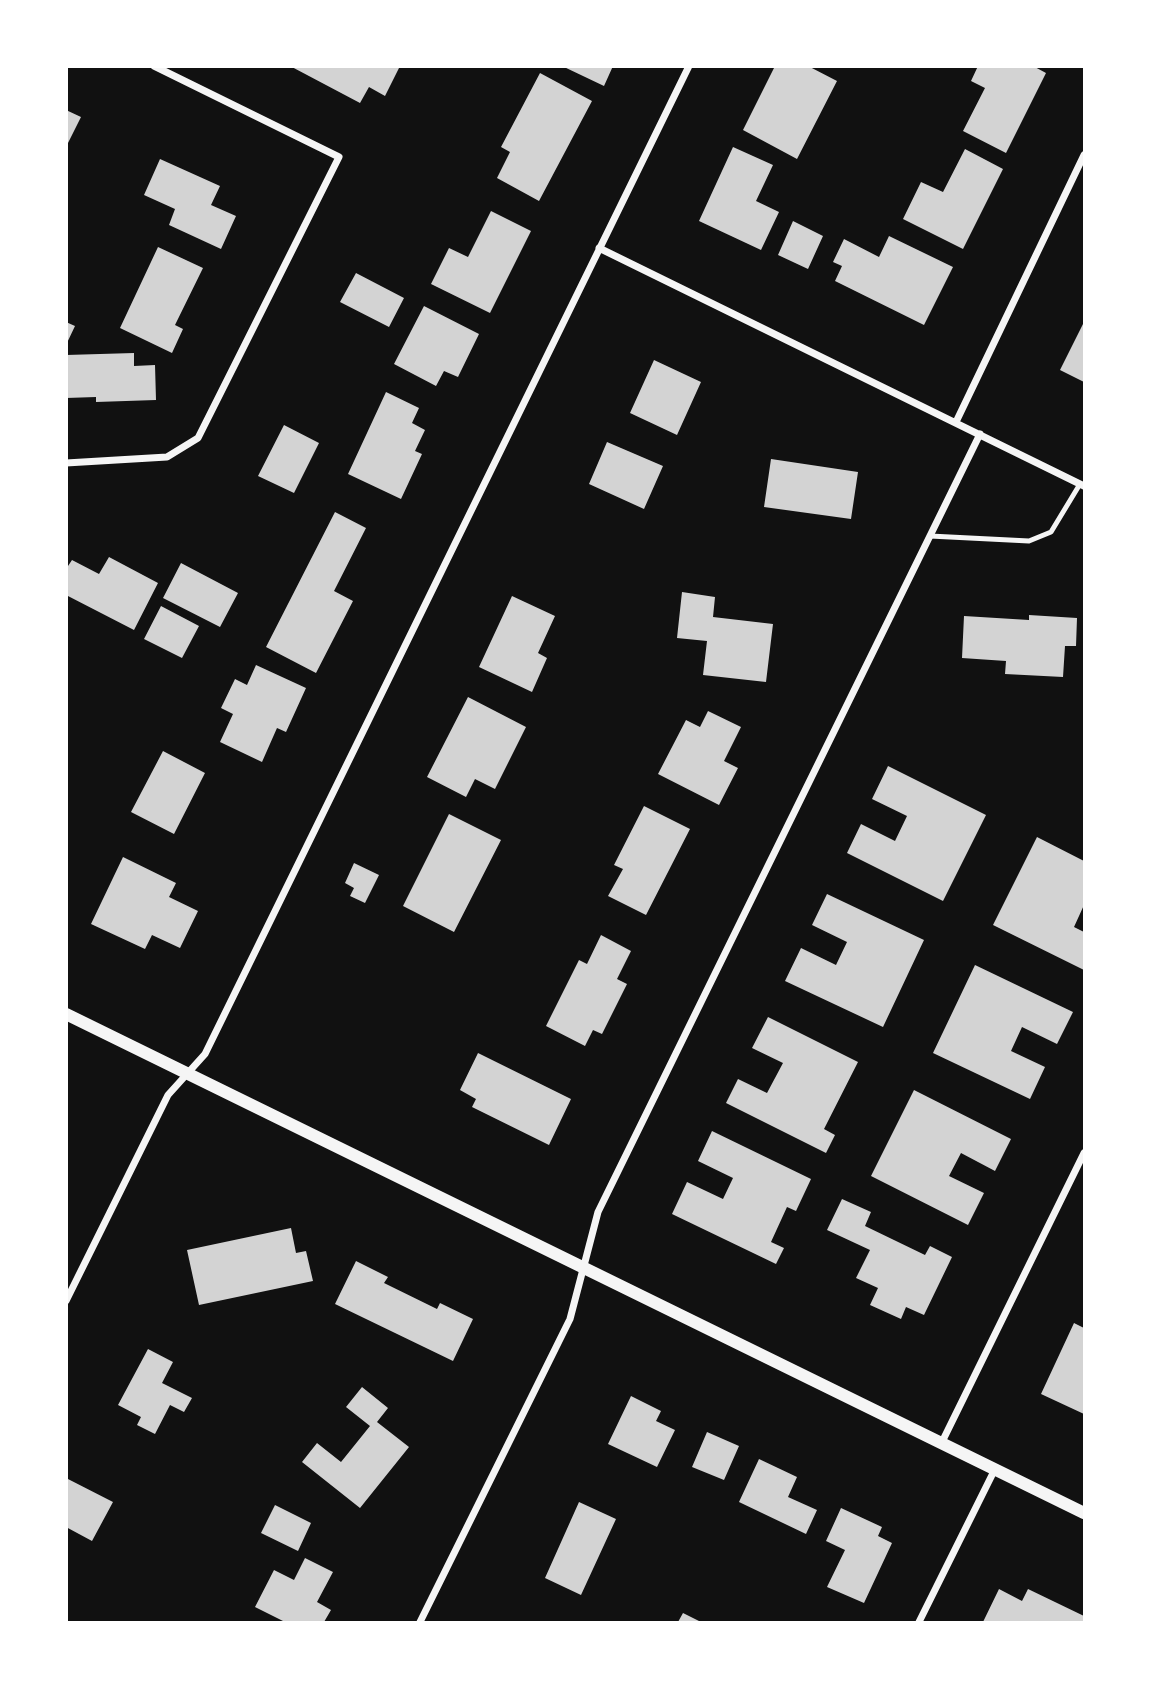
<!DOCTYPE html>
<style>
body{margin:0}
#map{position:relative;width:1151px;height:1689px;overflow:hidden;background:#111;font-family:"PT Sans",sans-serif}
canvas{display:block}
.frame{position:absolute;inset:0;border:68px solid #fff;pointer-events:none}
</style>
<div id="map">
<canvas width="1151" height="1689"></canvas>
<div class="frame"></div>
</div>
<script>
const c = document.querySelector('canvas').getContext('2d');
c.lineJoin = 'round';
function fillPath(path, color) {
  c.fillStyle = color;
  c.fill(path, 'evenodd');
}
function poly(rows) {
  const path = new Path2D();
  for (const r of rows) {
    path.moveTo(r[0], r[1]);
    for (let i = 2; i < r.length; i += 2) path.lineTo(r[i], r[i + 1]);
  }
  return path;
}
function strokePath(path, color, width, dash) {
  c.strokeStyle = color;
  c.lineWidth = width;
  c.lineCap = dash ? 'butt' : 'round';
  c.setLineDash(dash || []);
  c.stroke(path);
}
fillPath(poly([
 [290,66,400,66,385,96,369,87,360,103],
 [562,66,613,66,604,86],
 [775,66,808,66,837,81,797,159,743,130],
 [978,66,1033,66,1046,73,1006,153,963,131,985,88,971,81],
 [540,73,592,101,539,201,497,178,510,152,501,147],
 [66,110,81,117,66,147],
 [733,147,773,165,756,201,779,212,761,250,699,221],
 [965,149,1003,169,963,249,903,219,921,182,943,192],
 [160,159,220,186,211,205,236,216,221,249,169,225,175,209,144,195],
 [491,211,531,231,490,313,431,284,449,248,468,257],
 [793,221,823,236,808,269,778,255],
 [889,236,953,267,924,325,835,281,842,266,833,262,844,239,879,257],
 [158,247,203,268,175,325,183,329,172,353,120,328],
 [356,273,404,298,389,327,340,302],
 [424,306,479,334,458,377,444,371,436,386,394,364],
 [66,322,75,326,66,345],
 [1084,322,1084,382,1060,370],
 [134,353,134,366,155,365,156,400,96,402,96,397,66,398,66,355],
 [654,360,701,382,677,435,630,413],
 [386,392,419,408,412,423,425,430,415,451,422,454,401,499,348,474],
 [284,425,319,443,294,493,258,476],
 [607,442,663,466,644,509,589,484],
 [771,459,858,472,851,519,764,507],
 [335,512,366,528,334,591,353,601,316,673,266,647],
 [109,557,158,583,134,630,66,595,66,569,72,560,99,574],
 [181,563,238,593,220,627,163,598],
 [682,592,715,597,713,617,773,624,766,682,703,675,707,641,677,638],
 [512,596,555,616,538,653,547,658,532,692,479,667],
 [161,606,199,626,182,658,144,639],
 [1029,615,1077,618,1076,646,1065,646,1063,677,1005,674,1006,661,962,658,964,616,1029,620],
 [256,665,306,688,286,732,277,728,262,762,220,742,233,714,221,708,235,679,247,685],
 [468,697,526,727,495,789,475,779,466,797,427,777],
 [708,711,741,727,724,761,738,768,719,805,658,774,686,720,700,727],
 [163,751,205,773,174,834,131,812],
 [888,766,986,815,943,901,847,853,861,824,895,841,907,816,872,799],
 [644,806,690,829,646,915,608,896,623,869,614,865],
 [449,814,501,840,454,932,403,906],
 [1037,837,1084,861,1084,905,1074,927,1084,932,1084,970,993,925],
 [123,857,176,883,169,897,198,911,180,948,152,935,145,949,91,924],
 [354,863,379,875,365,903,350,896,354,888,345,883],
 [827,894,924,940,883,1027,785,981,801,948,836,965,847,942,812,925],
 [601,935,631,951,617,979,627,984,602,1034,593,1030,585,1046,546,1026,579,960,587,964],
 [975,965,1073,1012,1057,1044,1022,1027,1011,1051,1045,1067,1030,1099,933,1053],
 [768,1017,858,1062,824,1129,835,1135,826,1153,726,1103,738,1079,767,1093,783,1063,752,1048],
 [478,1053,571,1099,549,1145,472,1107,476,1099,460,1090],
 [914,1090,1011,1139,995,1171,961,1153,949,1176,984,1193,968,1225,871,1176],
 [712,1131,811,1179,796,1211,787,1207,771,1242,784,1248,776,1264,672,1214,687,1182,723,1199,733,1178,698,1161],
 [842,1199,871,1212,865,1226,925,1255,930,1246,952,1257,924,1315,906,1307,901,1319,870,1305,878,1288,856,1278,870,1250,827,1230],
 [291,1228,296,1253,306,1251,313,1281,199,1305,187,1250],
 [356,1261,388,1277,384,1283,437,1309,440,1303,473,1319,453,1361,335,1304],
 [1074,1323,1084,1328,1084,1414,1041,1394],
 [148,1349,173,1362,162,1383,192,1398,184,1412,170,1405,155,1434,137,1425,141,1417,118,1405],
 [362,1387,388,1408,377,1422,409,1447,360,1508,302,1462,317,1443,341,1462,370,1426,346,1407],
 [631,1396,661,1411,656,1421,675,1430,657,1467,608,1444],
 [707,1432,739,1446,724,1480,692,1467],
 [759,1459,797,1477,788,1497,817,1510,806,1534,739,1502],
 [66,1478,113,1502,92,1541,66,1527],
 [579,1502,616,1519,581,1595,545,1578],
 [275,1505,311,1523,298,1551,261,1533],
 [841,1508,882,1527,878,1536,892,1543,864,1603,827,1587,845,1550,826,1541],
 [305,1558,333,1572,317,1602,331,1610,324,1622,285,1622,255,1607,274,1570,294,1580],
 [999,1589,1022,1601,1028,1589,1084,1616,1084,1621,983,1622],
 [683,1613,701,1622,678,1622]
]), '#d3d3d3');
strokePath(poly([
 [930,536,1029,541,1051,532,1080,484]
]), '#f5f5f5', 5);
strokePath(poly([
 [599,248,1084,486],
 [956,422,1084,155],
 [66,463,167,457,198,438,339,157,154,66],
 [66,1301,168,1095,205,1054,689,66],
 [942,1442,1084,1153],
 [420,1622,570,1319,598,1212,980,434],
 [919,1622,995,1469]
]), '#f5f5f5', 7);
strokePath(poly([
 [66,1014,1084,1513]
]), '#f5f5f5', 12);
</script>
